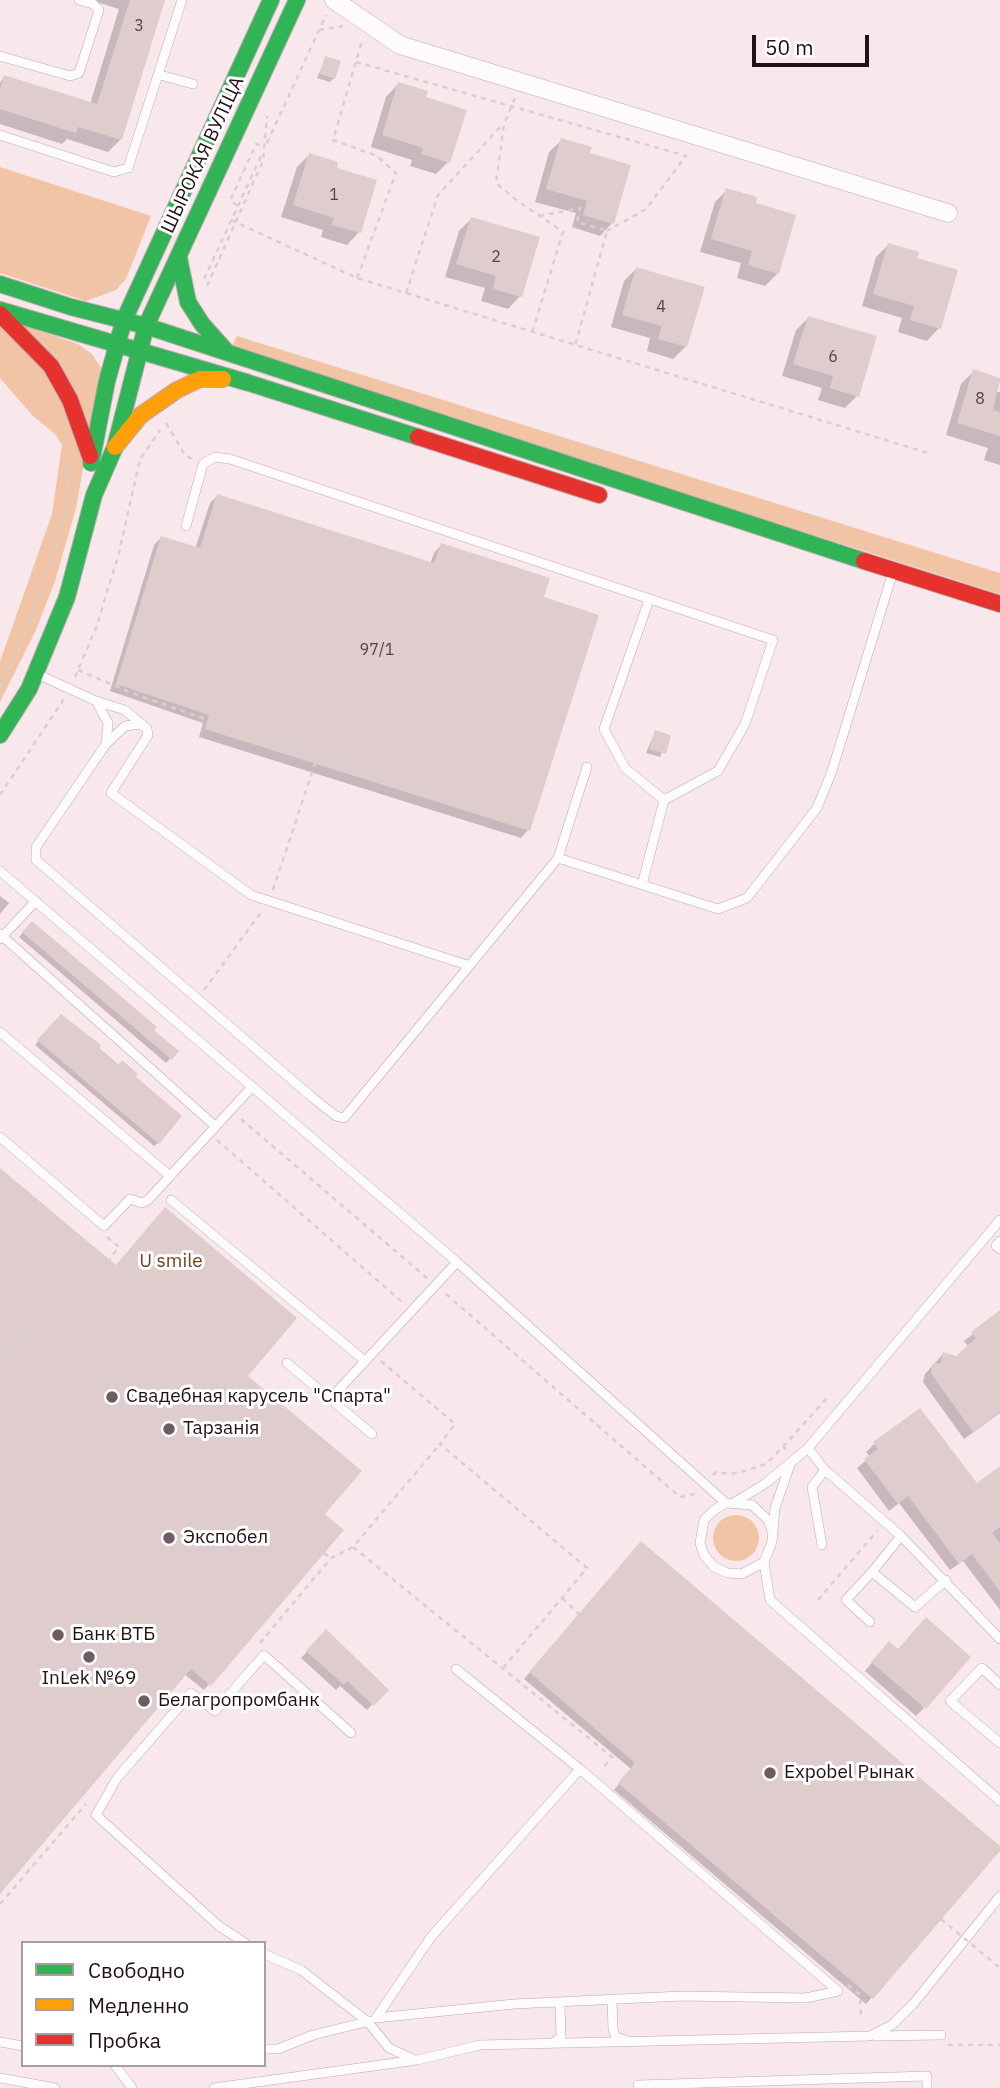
<!DOCTYPE html>
<meta charset="utf-8">
<style>
body{margin:0}
#map{position:relative;width:1000px;height:2088px;overflow:hidden;background:#f8e7eb;font-family:"IBM Plex Sans",sans-serif}
canvas{display:block}
.legend{position:absolute;left:21px;top:1941px;width:245px;height:126px;box-sizing:border-box;background:#fff;border:2px solid #a7a0a2;margin:0;padding:9px 12px;list-style:none;font-size:21px;color:#221116}
.legend li{display:flex;align-items:center;gap:14px;height:35px}
.legend b{width:35px;border:2px solid #a7a0a2}
.scale{position:absolute;left:752px;top:35px;width:117px;height:32px;box-sizing:border-box;border:4px solid #221116;border-top:0;padding-left:9px;font-size:21px;line-height:24px;white-space:nowrap;color:#221116;-webkit-text-stroke:5px #fff;paint-order:stroke}
</style>
<div id="map">
<canvas width="1000" height="2088"></canvas>
<ul class="legend">
<li><b style="height:9px;background:#30b455"></b>Свободно</li>
<li><b style="height:9px;background:#ff9f0a"></b>Медленно</li>
<li><b style="height:9px;background:#e5322d"></b>Пробка</li>
</ul>
<div class="scale">50 m</div>
</div>
<script>
const c = document.querySelector('canvas').getContext('2d');
c.lineJoin = 'round';
function fillPath(path, color) {
  c.fillStyle = color;
  c.fill(path, 'evenodd');
}
function poly(rows) {
  const path = new Path2D();
  for (const r of rows) {
    if (r.length === 3) {
      path.moveTo(r[0] + r[2], r[1]);
      path.arc(r[0], r[1], r[2], 0, 2 * Math.PI);
      continue;
    }
    path.moveTo(r[0], r[1]);
    for (let i = 2; i < r.length; i += 2) path.lineTo(r[i], r[i + 1]);
  }
  return path;
}
function strokePath(path, color, width, dash) {
  c.strokeStyle = color;
  c.lineWidth = width;
  c.lineCap = dash ? 'butt' : 'round';
  c.setLineDash(dash || []);
  c.stroke(path);
}
function label(font, color, halo, rows, align = 'center') {
  c.font = font + ' "IBM Plex Sans",sans-serif';
  c.lineWidth = 6;
  c.setLineDash([]);
  c.textBaseline = 'middle';
  c.strokeStyle = halo;
  c.fillStyle = color;
  for (const [text, x, y, turn = 0] of rows) {
    c.save();
    c.translate(x, y);
    c.rotate((+turn || 0) * Math.PI / 180);
    c.textAlign = isNaN(turn) ? turn : align;
    if (halo) c.strokeText(text, 0, 0);
    c.fillText(text, 0, 0);
    c.restore();
  }
}
fillPath(poly([
 [0,167,151,216,126,279,116,290,86,301,0,273],
 [0,318,78,344,92,354,101,368,76,508,55,581,36,630,0,702,0,662,52,514,62,445,56,435,32,415,0,378],
 [237,336,1000,573,1000,594,230,350],
 [736,1538,23]
]), '#f1c4a6');
fillPath(poly([
 [90,0,163,0,120,140,108,152,67,139,62,144,0,124,0,82,5,77,90,104,119,9],
 [326,58,334,78,330,82,317,78],
 [398,84,424,98,448,162,436,174,410,166,412,160,371,147,386,97],
 [562,140,588,155,612,223,600,236,572,227,576,213,535,202,549,152],
 [309,155,335,169,359,232,347,245,321,237,323,230,281,217,297,167],
 [727,190,753,205,778,273,765,286,737,278,741,263,700,252,715,202],
 [471,219,520,296,508,309,481,301,485,288,445,277,459,231],
 [888,245,915,259,939,328,927,341,898,332,902,318,862,306,876,257],
 [636,269,686,346,673,359,647,351,650,338,611,327,624,281],
 [808,318,857,396,845,408,818,400,822,388,782,376,796,330],
 [974,371,1000,380,997,392,1000,392,1000,465,984,460,988,448,946,435,961,384],
 [217,496,430,564,434,553,441,545,541,599,528,830,521,838,199,737,203,723,110,691,154,545,161,538,195,549,210,503],
 [655,732,669,737,660,757,646,753],
 [0,896,9,903,0,914],
 [32,923,177,1051,166,1063,19,937],
 [61,1016,133,1077,158,1143,154,1146,35,1045],
 [0,1170,246,1377,323,1514,342,1530,204,1690,184,1674,0,1891],
 [1000,1313,1000,1413,964,1439,923,1382,925,1374,943,1354,956,1358,969,1347,964,1341],
 [919,1410,976,1486,1000,1468,1000,1610,963,1561,950,1570,899,1503,889,1511,857,1468,870,1457,866,1452,874,1444],
 [635,1549,1000,1848,866,2004,614,1790,631,1769,524,1679],
 [326,1631,386,1690,367,1710,340,1686,336,1690,301,1658],
 [881,1652,924,1708,916,1716,865,1671]
]), '#0003');
fillPath(poly([
 [130,0,165,0,122,140,78,127,76,133,0,109,0,89,4,75,97,104],
 [325,56,341,61,335,79,320,74],
 [398,82,428,91,426,97,467,110,450,163,421,154,423,148,382,135],
 [561,138,592,147,590,153,631,165,614,224,583,215,587,201,546,189],
 [309,153,338,162,337,168,377,180,361,233,332,225,334,218,293,205],
 [726,188,757,197,756,203,796,215,779,274,748,265,752,251,711,239],
 [471,217,540,237,522,297,493,289,496,276,456,264],
 [888,243,919,252,917,258,958,270,941,329,910,320,914,306,873,294],
 [636,267,705,287,687,347,658,339,662,326,622,315],
 [808,316,877,336,859,397,830,388,833,376,793,364],
 [973,369,1000,378,993,410,1000,412,1000,436,957,423],
 [217,494,434,563,441,543,550,578,544,597,599,615,530,831,205,729,209,715,116,684,161,536,200,548],
 [655,730,671,735,666,754,649,749],
 [32,921,157,1027,154,1030,179,1051,172,1060,22,932],
 [61,1014,101,1045,99,1048,118,1065,122,1060,138,1074,136,1077,182,1116,159,1144,37,1040],
 [0,1168,116,1265,165,1207,297,1318,248,1376,362,1471,325,1514,344,1530,211,1686,191,1669,0,1894],
 [1000,1310,1000,1412,973,1432,931,1373,932,1364,941,1363,943,1352,956,1356,976,1338,971,1332],
 [920,1408,977,1483,1000,1466,1000,1527,992,1533,1000,1543,1000,1592,972,1554,959,1564,908,1496,898,1504,864,1459,878,1449,873,1442],
 [641,1541,1000,1846,1000,1851,873,1999,618,1783,635,1763,529,1672],
 [926,1617,971,1657,926,1709,871,1662,889,1641,898,1649],
 [326,1629,389,1690,374,1706,347,1681,344,1685,306,1651]
]), '#dfcdce');
const lane = poly([
 [0,56,70,76,79,73,99,10,93,4,79,0],
 [160,75,193,84],
 [0,135,114,172,128,168,182,0],
 [186,526,203,464,215,457,230,459,773,640,745,724,718,771,664,800,642,885],
 [649,600,604,729,625,768,664,800],
 [37,674,96,701,125,710,147,729,148,735,111,793,251,895,467,965],
 [96,701,108,723,106,744,36,847,36,860,313,1098,336,1116,344,1118,558,858,587,767],
 [106,744,125,726,142,724],
 [558,858,718,909,747,898,817,808,832,771,892,575],
 [0,871,457,1262,726,1503],
 [0,934,215,1126],
 [0,939,36,901],
 [0,1032,170,1176],
 [0,1137,104,1226,130,1199,142,1203,148,1200,251,1088],
 [171,1200,365,1361],
 [1000,1241,996,1246,1000,1249],
 [287,1363,372,1434],
 [331,1398,457,1262],
 [808,1448,825,1470,901,1536,1000,1639],
 [735,1502,766,1483,808,1448,1000,1220],
 [772,1531,768,1520,752,1505,726,1503,714,1510,704,1520,700,1543,704,1555,714,1567,728,1573,742,1574,764,1562,772,1542,775,1508,790,1465],
 [901,1536,872,1572,915,1607,946,1580],
 [822,1545,812,1487,825,1470],
 [764,1562,770,1600,1000,1801],
 [870,1622,846,1600,872,1572],
 [456,1669,580,1769,838,1991],
 [1000,1685,982,1668,950,1701,1000,1743],
 [580,1769,431,1937,376,2018,514,2004,682,1996,806,1998,838,1991],
 [245,1943,219,1926,96,1815,117,1778,191,1693,215,1711,264,1655,351,1733],
 [264,1954,301,1970,368,2022,389,2048,415,2060],
 [612,1999,613,2030,616,2037,625,2040],
 [876,2036,941,2035],
 [0,2042,23,2046],
 [553,2043,561,2037,560,2002],
 [264,2049,278,2049,313,2035,370,2021],
 [115,2065,132,2088],
 [0,2078,55,2088],
 [214,2088,417,2060,480,2045,870,2036,892,2025,914,2003,1000,1896],
 [638,2088,638,2085,927,2076,927,2088]
]);
const street = poly([
 [334,0,400,45,948,213]
]);
const fast = poly([
 [179,258,188,302,202,324,227,352],
 [0,284,71,307,146,326,864,561],
 [0,310,249,383,418,437],
 [91,463,107,381,124,320,271,0],
 [0,735,29,689,67,597,94,495,115,447,146,326,297,0]
]);
const slow = poly([
 [115,447,141,415,177,390,200,379,223,379]
]);
const jam = poly([
 [0,314,51,366,70,400,90,456],
 [418,437,599,495],
 [864,561,1000,604]
]);
strokePath(lane, '#bbaaae', 10);
strokePath(street, '#bbaaae', 19);
strokePath(fast, '#bbaaae', 18);
strokePath(slow, '#bbaaae', 18);
strokePath(jam, '#bbaaae', 18);
strokePath(poly([
 [319,30,343,26],
 [356,62,686,156,646,209,607,231],
 [515,98,504,124,496,183,515,199,563,232,532,333],
 [267,143,326,15],
 [237,205,230,201,256,144,265,147],
 [539,216,580,208,577,222,607,231,575,346],
 [231,220,357,278,928,453],
 [357,278,396,173,377,156,333,140,362,41],
 [204,279,263,152],
 [207,286,263,161,267,116],
 [107,293,119,280],
 [406,293,438,195,503,124],
 [166,423,185,455,192,459],
 [78,670,132,693,208,720],
 [75,677,96,628,119,553,140,459,160,430],
 [0,687,23,640,60,533,67,502,68,462],
 [261,737,383,776,385,769],
 [0,795,64,699],
 [273,890,318,754],
 [204,990,262,911],
 [241,1119,427,1278],
 [217,1140,402,1302],
 [107,1237,119,1247,109,1260],
 [446,1294,680,1497,698,1493],
 [0,1355,24,1327],
 [0,1360,26,1329],
 [381,1361,455,1424,440,1444,587,1568,504,1667],
 [783,1447,827,1398],
 [713,1475,716,1472,731,1474,745,1471,766,1464,783,1447,786,1449],
 [353,1547,612,1757,601,1770],
 [324,1553,331,1558],
 [562,1598,579,1614],
 [818,1600,877,1531],
 [260,1643,331,1558,353,1547,440,1444],
 [0,1904,86,1804],
 [848,1985,860,1995,861,2018],
 [948,2045,1000,2045]
]), '#d6d0d2', 2.5, [5, 5]);
strokePath(lane, '#fefbfc', 9);
strokePath(street, '#fefbfc', 18);
strokePath(fast, '#30b455', 16);
strokePath(slow, '#ff9f0a', 16);
strokePath(jam, '#e5322d', 16);
strokePath(poly([
 [941,1919,1000,1968]
]), '#d6d0d2', 2.5, [5, 5]);
for (const [x, y, r, color] of [
 [112,1397,7,"#6d5c61"],
 [169,1429,7,"#6d5c61"],
 [169,1538,7,"#6d5c61"],
 [58,1635,7,"#6d5c61"],
 [89,1657,7,"#6d5c61"],
 [144,1701,7,"#6d5c61"],
 [770,1773,7,"#6d5c61"]
]) {
  const dot = new Path2D();
  dot.arc(x, y, r, 0, 2 * Math.PI);
  c.fillStyle = color;
  c.fill(dot);
  strokePath(dot, '#fff', 2.5);
}
label('16px', '#524145', null, [
 ["3",139,26],
 ["1",334,195],
 ["2",496,257],
 ["4",661,307],
 ["6",833,357],
 ["8",980,399],
 ["97/1",377,650]
]);
label('19px', '#221116', '#fff', [
 ["ШЫРОКАЯ ВУЛІЦА",203,155,-65]
]);
label('19px', '#754514', '#fff', [
 ["U smile",171,1262]
]);
label('19px', '#221116', '#fff', [
 ["Свадебная карусель \"Спарта\"",126,1397],
 ["Тарзанія",183,1429],
 ["Экспобел",183,1538],
 ["Банк ВТБ",72,1635],
 ["InLek №69",89,1679,"center"],
 ["Белагропромбанк",158,1701],
 ["Expobel Рынак",784,1773]
], 'left');
</script>
